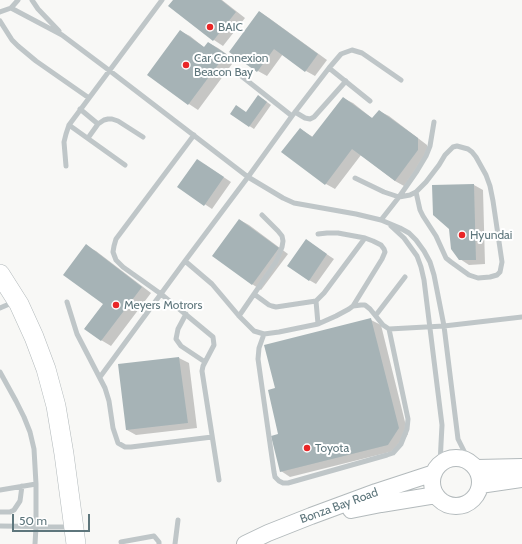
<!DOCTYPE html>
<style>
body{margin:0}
#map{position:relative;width:522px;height:544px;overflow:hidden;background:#f8f8f6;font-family:Cabin,sans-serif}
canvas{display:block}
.scale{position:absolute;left:12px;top:514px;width:78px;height:18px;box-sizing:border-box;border:2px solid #5e767c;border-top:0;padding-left:5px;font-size:12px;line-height:14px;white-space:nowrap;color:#5e767c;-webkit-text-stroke:3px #fff;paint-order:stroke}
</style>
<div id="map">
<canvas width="522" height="544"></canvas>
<div class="scale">50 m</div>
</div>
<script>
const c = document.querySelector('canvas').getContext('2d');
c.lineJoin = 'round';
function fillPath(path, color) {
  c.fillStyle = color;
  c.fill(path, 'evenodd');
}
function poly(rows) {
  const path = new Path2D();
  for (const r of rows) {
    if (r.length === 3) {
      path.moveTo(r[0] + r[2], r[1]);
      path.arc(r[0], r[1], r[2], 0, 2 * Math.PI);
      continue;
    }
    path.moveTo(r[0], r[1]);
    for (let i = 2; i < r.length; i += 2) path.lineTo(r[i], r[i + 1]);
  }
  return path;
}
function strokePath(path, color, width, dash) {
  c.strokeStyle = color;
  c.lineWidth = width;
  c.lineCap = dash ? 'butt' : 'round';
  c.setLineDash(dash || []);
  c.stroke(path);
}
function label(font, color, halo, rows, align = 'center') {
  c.font = font + ' Cabin,sans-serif';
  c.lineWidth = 4;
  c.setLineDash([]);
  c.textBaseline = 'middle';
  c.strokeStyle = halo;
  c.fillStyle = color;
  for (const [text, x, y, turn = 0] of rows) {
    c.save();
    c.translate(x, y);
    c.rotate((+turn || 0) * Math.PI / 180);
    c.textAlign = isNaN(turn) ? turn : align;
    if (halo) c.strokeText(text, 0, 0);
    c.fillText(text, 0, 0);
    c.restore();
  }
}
fillPath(poly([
 [174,0,222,0,245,18,223,46,214,40,170,6],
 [260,12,269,18,327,60,315,76,306,71,283,54,267,76,258,71],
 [180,31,190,36,205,48,209,43,218,48,235,60,198,110,189,104,148,75],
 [343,98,353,103,373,119,379,111,389,116,427,145,428,155,404,186,395,181,361,155,335,189,326,184,300,129,313,137],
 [263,99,271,105,254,129,231,114,247,113],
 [204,164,231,182,212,209,179,187],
 [474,185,483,190,485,264,469,265,460,259,450,229],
 [240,220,249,225,288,254,261,290,252,284],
 [313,245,334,259,316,284,309,280],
 [86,246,96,251,151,293,111,346,101,340,85,328,104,304],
 [371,320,381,325,408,434,398,450,290,477,281,471,280,434,276,389],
 [179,358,189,363,197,428,136,435,127,430,119,365]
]), '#0003');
fillPath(poly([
 [173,0,221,0,236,12,213,41,168,6],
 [259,11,318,54,305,72,274,49,257,72,229,52],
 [180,30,204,47,208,42,226,54,188,105,147,75],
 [258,95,267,102,249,127,230,114,236,105,246,112],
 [343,97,372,118,379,110,418,138,418,150,395,181,352,149,325,185,281,152,300,128,312,137],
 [197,159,224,177,204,206,177,187],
 [474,184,476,260,459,260,451,249,449,229,433,215,432,185],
 [239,219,279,248,252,285,212,256],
 [306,239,327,254,309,281,287,266],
 [86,244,142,287,101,341,84,329,103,304,63,275],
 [371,318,399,428,388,445,280,472,271,436,278,434,268,390,275,388,264,345],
 [179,357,188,423,126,430,118,364]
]), '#a6b3b6');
const primary = poly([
 [456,482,24],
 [477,468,522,467],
 [480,485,522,479],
 [351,510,381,504,436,495],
 [245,544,268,533,311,516,376,492,434,473]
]);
const highway = poly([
 [0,274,19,304,34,337,46,369,56,406,64,454,76,544]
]);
strokePath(primary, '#b3babc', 18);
strokePath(highway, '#b2b9bb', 20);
strokePath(poly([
 [32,0,38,9,59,31],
 [11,8,62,35,110,71,248,177,283,198,294,203,356,214,381,220,400,228,409,233,416,240,424,251,430,262,434,275,444,326,458,439,469,461],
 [0,12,11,8,18,0],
 [0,21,12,40,18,46,36,61,89,98],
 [329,68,370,101],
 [240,75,292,116],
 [80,109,98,124],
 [295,112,305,118,310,119,314,117,346,81],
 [69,125,125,165],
 [194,135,116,239,114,246,113,252,116,260,123,267,161,294,213,337,214,345,203,366,202,371,219,480],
 [88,138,98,124,104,120,108,119,112,119,118,121,143,137],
 [66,166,64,142,66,134,69,125,162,0],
 [355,178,384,192,399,197,410,195,416,192,426,182,439,165,445,155,453,147,457,146,468,149,472,152,476,157,486,175,490,186,493,201,502,262,500,272,497,275,490,277,478,278,469,275,451,262,446,258,436,236,423,216,420,210,416,192],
 [381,220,399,197,417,171,426,156,430,146,434,122],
 [391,226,404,238,417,256,421,267,424,280,442,425,441,444,440,464],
 [318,234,327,233,338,233,365,238],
 [185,261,212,284,239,316,254,331,264,334,279,332,318,324,336,316,349,309,353,306,361,305,365,305,370,309,383,325,389,329,444,326,522,317],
 [254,294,269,305,272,306,276,307,316,301],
 [67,302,77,334,105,388,109,401,113,428,118,443,125,447,131,447,212,437],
 [0,308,14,302],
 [186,314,178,329,176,339,181,346,205,362],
 [376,315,405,277],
 [239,316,276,262,282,247,283,241,282,236,278,231,262,215],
 [318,324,316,301,324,293,365,238,373,241,381,245,384,249,385,252,382,259,353,306],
 [264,334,259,348,258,359,274,472,275,477,279,481,283,483,288,483,387,455,393,453,401,444,407,429,408,419,389,329],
 [0,372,16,401,24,417,30,432,34,449,36,484,36,527,35,544],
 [100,377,185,261,248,177,292,116,329,68,341,54,352,50,362,53,401,80],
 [0,490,36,484],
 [0,512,10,512,14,510,20,501,22,486],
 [0,526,71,527],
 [121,542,154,536,159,542,159,544],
 [175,544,178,520]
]), '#bfc6c8', 5);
strokePath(primary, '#fff', 16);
strokePath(highway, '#fff', 19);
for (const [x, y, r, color] of [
 [210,27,4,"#e92627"],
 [186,65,4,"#e92627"],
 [462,235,4,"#e92627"],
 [116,305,4,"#e92627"],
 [307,448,4,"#e92627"]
]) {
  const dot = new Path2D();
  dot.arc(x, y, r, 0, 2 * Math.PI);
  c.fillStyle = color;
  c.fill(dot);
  strokePath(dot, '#fff', 1.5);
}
label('12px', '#5e767c', '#fff', [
 ["BAIC",218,27],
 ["Car Connexion",194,58],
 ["Beacon Bay",194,72],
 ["Hyundai",470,235],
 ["Meyers Motrors",124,305],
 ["Toyota",315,448]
], 'left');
label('12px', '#5e767c', '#fff', [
 ["Bonza Bay Road",339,506,-20]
]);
</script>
